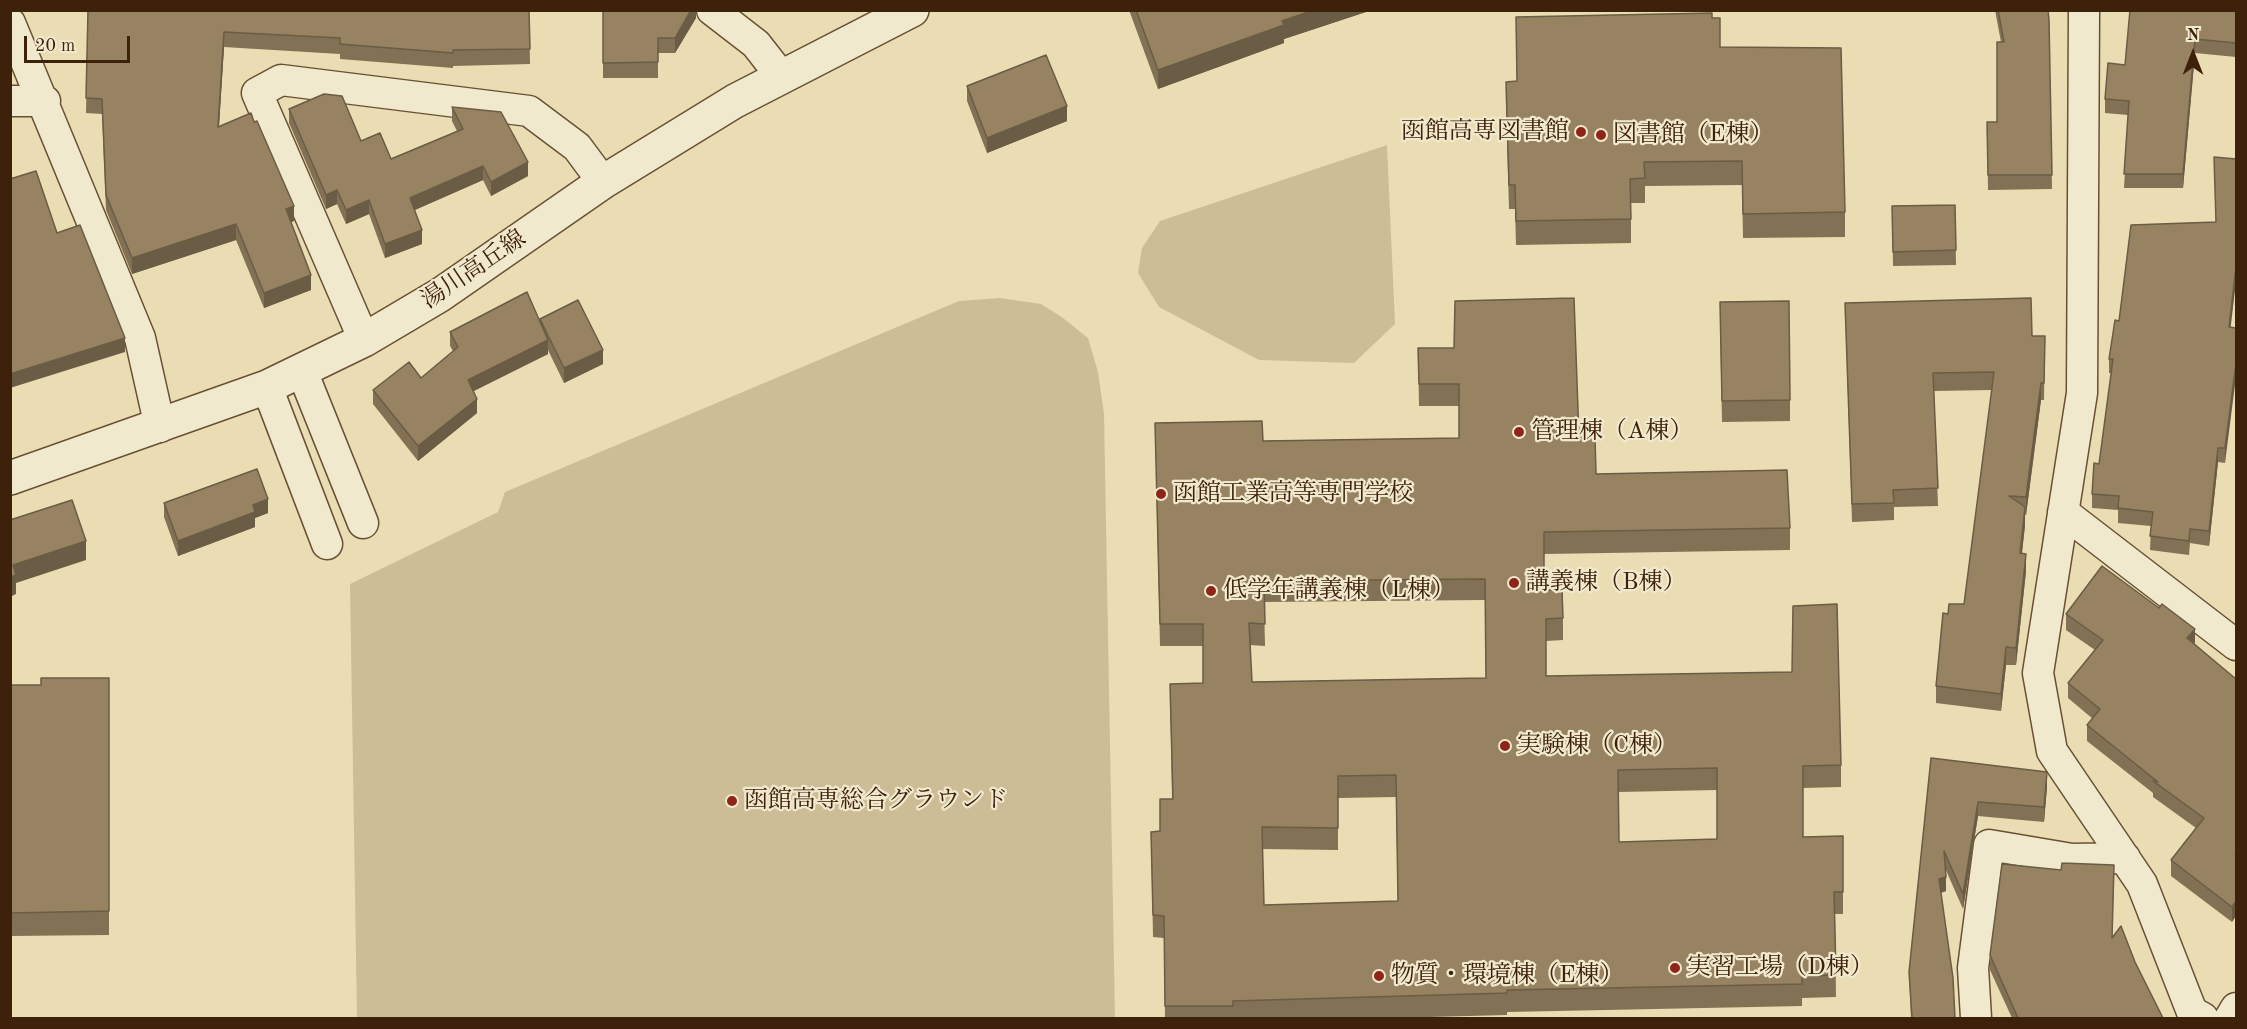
<!DOCTYPE html>
<meta charset="utf-8">
<style>
body{margin:0}
#map{position:relative;width:2247px;height:1029px;overflow:hidden;background:#eaddb3;font-family:"Old Standard TT",serif}
canvas{display:block}
.frame{position:absolute;inset:0;border:12px solid #3e210a;pointer-events:none}
.north{position:absolute;left:2163px;top:24px;width:60px;height:60px;-webkit-text-stroke:4px #f1e9ce;paint-order:stroke;rotate:0deg;font-size:16px;font-weight:700;line-height:24px;text-align:center;color:#3e210a}
.north::after{content:'';display:block;margin:auto;width:21px;height:27px;background:#3e210a;clip-path:polygon(50% 0,100% 100%,50% 72%,0 100%)}
.scale{position:absolute;left:24px;top:36px;width:106px;height:27px;box-sizing:border-box;border:3px solid #3e210a;border-top:0;padding-left:8px;font-size:18px;line-height:21px;white-space:nowrap;color:#3e210a;-webkit-text-stroke:4px #f1e9ce;paint-order:stroke}
</style>
<div id="map">
<canvas width="2247" height="1029"></canvas>
<div class="frame"></div>
<div class="north">N</div>
<div class="scale">20 m</div>
</div>
<script>
const c = document.querySelector('canvas').getContext('2d');
c.lineJoin = 'round';
function fillPath(path, color) {
  c.fillStyle = color;
  c.fill(path, 'evenodd');
}
function poly(rows) {
  const path = new Path2D();
  for (const r of rows) {
    path.moveTo(r[0], r[1]);
    for (let i = 2; i < r.length; i += 2) path.lineTo(r[i], r[i + 1]);
  }
  return path;
}
function strokePath(path, color, width, dash) {
  c.strokeStyle = color;
  c.lineWidth = width;
  c.lineCap = dash ? 'butt' : 'round';
  c.setLineDash(dash || []);
  c.stroke(path);
}
function label(font, color, halo, rows, align = 'center') {
  c.font = font + ' "Old Standard TT","Noto Serif JP",serif';
  c.lineWidth = 4.5;
  c.setLineDash([]);
  c.textBaseline = 'middle';
  c.strokeStyle = halo;
  c.fillStyle = color;
  for (const [text, x, y, turn = 0] of rows) {
    c.save();
    c.translate(x, y);
    c.rotate((+turn || 0) * Math.PI / 180);
    c.textAlign = isNaN(turn) ? turn : align;
    if (halo) c.strokeText(text, 0, 0);
    c.fillText(text, 0, 0);
    c.restore();
  }
}
fillPath(poly([
 [1387,145,1395,324,1354,363,1259,360,1159,307,1138,273,1142,248,1160,221],
 [1000,298,1041,304,1063,318,1088,338,1098,372,1104,414,1115,1018,357,1018,350,584,498,512,505,492,959,301]
]), '#cdbd96');
const minor = poly([
 [712,10,756,44,781,76],
 [2084,10,2082,393,2038,673,2052,751,2142,884,2192,1012,2203,1018],
 [10,23,140,338,160,427],
 [10,101,45,101],
 [364,340,257,93,281,80,529,111,577,147,603,182],
 [302,371,363,523],
 [267,387,327,544],
 [2063,512,2236,645],
 [1976,1018,1973,968,1989,845,2072,859,2125,858],
 [2230,1018,2236,1008]
]);
const tertiary = poly([
 [10,478,267,387,364,340,440,295,603,182,735,101,912,10]
]);
strokePath(minor, '#695034', 33);
strokePath(tertiary, '#695034', 36);
strokePath(minor, '#f1e9ce', 30);
strokePath(tertiary, '#f1e9ce', 33);
fillPath(poly([
 [88,10,529,10,530,64,453,66,453,68,340,59,340,54,224,47,219,126,294,221,291,222,311,290,264,308,236,240,132,274,106,210,102,114,86,113],
 [603,10,696,10,696,18,675,53,658,53,658,78,603,78],
 [1129,10,1372,10,1284,39,1284,43,1158,89],
 [1995,10,2048,10,2049,20,2052,189,1988,190,1987,122,1997,122,2001,42],
 [2236,10,2236,57,2195,53,2183,188,2124,188,2128,115,2105,113,2105,99,2125,65],
 [1516,17,1712,18,1720,47,1845,212,1845,237,1743,238,1742,185,1645,186,1645,203,1631,203,1631,243,1516,245,1515,209,1509,209,1506,106,1506,82,1517,81],
 [967,86,1067,121,987,153,967,101],
 [452,107,528,176,491,196,483,180,415,210,422,244,385,258,369,214,346,224,337,204,326,209,289,123,289,109,361,141,391,159,457,131,452,121],
 [2236,159,2236,281,2230,327,2225,463,2218,462,2209,546,2190,543,2189,555,2150,550,2151,526,2118,523,2118,510,2092,508,2092,494,2099,464,2111,373,2109,373,2109,359,2119,321,2215,222],
 [1955,205,1956,265,1893,266,1892,206],
 [1845,303,2032,336,2045,336,2044,400,2041,400,2026,515,2025,515,2025,525,2022,553,2026,571,2016,665,2006,665,2001,711,1936,703,1936,686,1948,614,1964,604,1992,390,1934,391,1938,506,1894,507,1894,520,1852,522],
 [540,319,603,364,564,383,548,350,548,354,473,391,477,413,418,461,373,404,373,390,421,378,453,351,450,346,450,332,540,322],
 [1720,323,1790,400,1790,421,1722,422],
 [1418,348,1579,437,1596,474,1790,528,1790,550,1544,554,1544,590,1563,618,1563,640,1546,641,1546,676,1841,765,1841,787,1803,788,1803,837,1843,836,1843,914,1835,914,1836,997,1802,998,1802,1006,1507,1012,1507,1015,1391,1018,1165,1018,1164,938,1153,937,1151,832,1160,831,1160,799,1172,799,1170,684,1203,683,1203,646,1160,646,1155,423,1263,441,1459,438,1459,406,1419,406],
 [1485,600,1486,678,1252,682,1250,645,1265,646,1264,602],
 [1717,790,1717,839,1619,842,1618,792],
 [1396,797,1398,901,1264,905,1262,849,1338,850,1338,798],
 [164,503,268,513,255,518,255,527,178,556,164,517],
 [2066,614,2195,644,2236,679,2232,922,2171,876,2171,860,2196,828,2153,797,2153,793,2087,741,2087,725,2093,719,2068,698,2068,683,2095,650,2066,630],
 [109,678,109,935,10,936,10,685,41,685],
 [1931,758,2047,787,2044,822,1978,816,1963,909,1945,868,1946,891,1941,893,1955,1018,1911,1018,1909,972],
 [2114,879,2112,938,2135,962,2163,1018,2012,1018,1990,970,1990,955]
]), '#827154');
fillPath(poly([
 [691,10,696,10,696,18,675,53,675,38],
 [1314,10,1372,10,1284,39,1284,43,1158,89,1158,70,1282,21],
 [224,32,224,47,218,142,218,127],
 [2195,39,2195,53,2183,188,2183,174],
 [1067,106,1067,121,987,153,987,138],
 [528,162,528,176,491,196,491,182],
 [483,166,483,180,410,212,410,198],
 [337,190,337,204,326,209,326,195],
 [369,200,369,214,346,224,346,210],
 [294,206,294,221,286,224,286,209],
 [236,224,236,240,132,274,132,258],
 [422,230,422,244,385,258,385,244],
 [2236,267,2236,281,2229,342,2229,327],
 [311,275,311,290,264,308,264,293],
 [125,338,125,352,10,388,10,374],
 [548,340,548,354,468,394,468,380],
 [603,350,603,364,564,383,564,368],
 [2236,363,2236,377,2225,463,2225,448],
 [2041,383,2041,400,2026,515,2026,497],
 [477,399,477,413,418,461,418,446],
 [2218,448,2218,462,2209,546,2209,531],
 [268,499,268,513,255,518,255,527,178,556,178,541,253,505],
 [2025,507,2025,525,2020,570,2020,553],
 [86,541,86,560,16,583,16,594,10,597,10,577,13,565],
 [2026,554,2026,571,2016,665,2016,648],
 [2195,629,2195,644,2187,638],
 [2006,647,2006,665,2001,711,2001,694],
 [2047,772,2047,787,2044,822,2044,807],
 [1978,802,1978,816,1963,909,1963,894],
 [1946,877,1946,891,1939,893,1939,879],
 [2236,901,2236,916,2232,922,2232,907]
]), '#6a5c45');
const building = poly([
 [88,10,529,10,530,49,453,50,453,53,340,44,340,38,224,32,218,127,251,113,254,122,257,121,294,206,286,209,311,275,264,293,236,224,132,258,106,195,102,99,86,98,88,10],
 [603,10,691,10,675,38,658,38,658,62,603,63,603,10],
 [1136,10,1314,10,1282,21,1284,25,1158,70,1136,10],
 [1998,10,2048,10,2049,20,2052,175,1988,175,1987,122,1997,122,1997,42,2004,42,1998,10],
 [2130,10,2236,10,2236,43,2195,39,2183,174,2124,174,2129,101,2105,99,2108,63,2125,65,2130,10],
 [1712,13,1712,18,1720,18,1720,47,1841,48,1845,212,1743,214,1742,161,1644,162,1645,178,1630,179,1631,219,1516,221,1515,185,1509,185,1506,82,1517,81,1516,17,1712,13],
 [1046,55,1067,106,987,138,967,86,1046,55],
 [324,94,342,96,361,141,380,133,391,159,463,129,452,107,501,112,528,162,491,182,483,166,410,198,422,230,385,244,369,200,346,210,337,190,326,195,289,109,324,94],
 [2214,157,2236,159,2236,267,2229,327,2236,328,2236,363,2225,448,2218,448,2209,531,2190,529,2189,541,2150,536,2153,512,2118,508,2119,496,2092,494,2094,463,2099,464,2113,359,2109,359,2115,320,2119,321,2131,225,2216,222,2214,157],
 [36,171,57,233,80,225,125,338,10,374,10,179,36,171],
 [1955,205,1956,250,1893,252,1892,206,1955,205],
 [527,292,548,340,468,380,477,399,418,446,373,390,409,362,421,378,458,347,450,332,527,292],
 [1574,298,1579,437,1595,437,1596,474,1787,470,1790,528,1544,532,1544,590,1562,590,1563,618,1546,619,1546,676,1792,672,1793,606,1837,604,1841,765,1803,766,1803,837,1843,836,1843,892,1834,892,1836,975,1802,976,1802,984,1507,990,1507,993,1233,1001,1233,1006,1165,1006,1164,916,1153,915,1151,832,1160,831,1160,799,1173,799,1170,684,1203,683,1203,624,1160,624,1155,423,1262,421,1263,441,1459,438,1459,384,1419,384,1418,348,1454,348,1455,301,1574,298],
 [1485,579,1486,678,1252,682,1249,623,1265,624,1264,581,1485,579],
 [1717,768,1717,839,1619,842,1618,770,1717,768],
 [1396,775,1398,901,1264,905,1262,827,1338,828,1338,776,1396,775],
 [2031,298,2032,336,2045,336,2044,383,2041,383,2026,497,2009,496,2025,507,2020,553,2026,554,2016,648,2006,647,2001,694,1936,686,1943,613,1948,614,1949,604,1964,604,1994,372,1933,373,1938,488,1893,490,1894,503,1852,504,1845,303,2031,298],
 [578,300,603,350,564,368,540,319,578,300],
 [1789,301,1790,400,1722,401,1720,302,1789,301],
 [257,469,268,499,253,505,255,512,178,541,164,503,257,469],
 [72,500,86,541,13,565,16,575,10,577,10,520,72,500],
 [2102,566,2159,608,2162,604,2195,629,2187,638,2236,679,2236,853,2235,854,2236,855,2236,901,2232,907,2171,860,2204,818,2153,781,2158,782,2087,725,2100,709,2068,683,2103,640,2066,614,2102,566],
 [41,678,109,678,109,911,10,913,10,685,41,685,41,678],
 [1931,758,2047,772,2044,807,1978,802,1963,894,1944,851,1946,877,1939,879,1953,978,1955,1018,1912,1018,1909,972,1931,758],
 [2062,863,2114,865,2112,938,2121,926,2135,962,2163,1018,2018,1018,1990,955,2002,864,2061,870,2062,863]
]);
fillPath(building, '#978362');
strokePath(building, '#6a5c45', 1.5);
for (const [x, y, r, color] of [
 [1581,132,6,"#8f2418"],
 [1601,135,6,"#8f2418"],
 [1519,432,6,"#8f2418"],
 [1161,494,6,"#8f2418"],
 [1514,583,6,"#8f2418"],
 [1211,591,6,"#8f2418"],
 [1505,746,6,"#8f2418"],
 [732,801,6,"#8f2418"],
 [1675,968,6,"#8f2418"],
 [1379,976,6,"#8f2418"]
]) {
  const dot = new Path2D();
  dot.arc(x, y, r, 0, 2 * Math.PI);
  c.fillStyle = color;
  c.fill(dot);
  strokePath(dot, '#f1e9ce', 2);
}
label('24px', '#3e210a', '#f1e9ce', [
 ["函館高専図書館",1569,132,"right"],
 ["図書館（E棟）",1613,135],
 ["管理棟（A棟）",1531,432],
 ["函館工業高等専門学校",1173,494],
 ["講義棟（B棟）",1526,583],
 ["低学年講義棟（L棟）",1223,591],
 ["実験棟（C棟）",1517,746],
 ["函館高専総合グラウンド",744,801],
 ["実習工場（D棟）",1687,968],
 ["物質・環境棟（E棟）",1391,976]
], 'left');
label('24px', '#3e210a', '#f1e9ce', [
 ["湯川高丘線",474,270,-34]
]);
</script>
